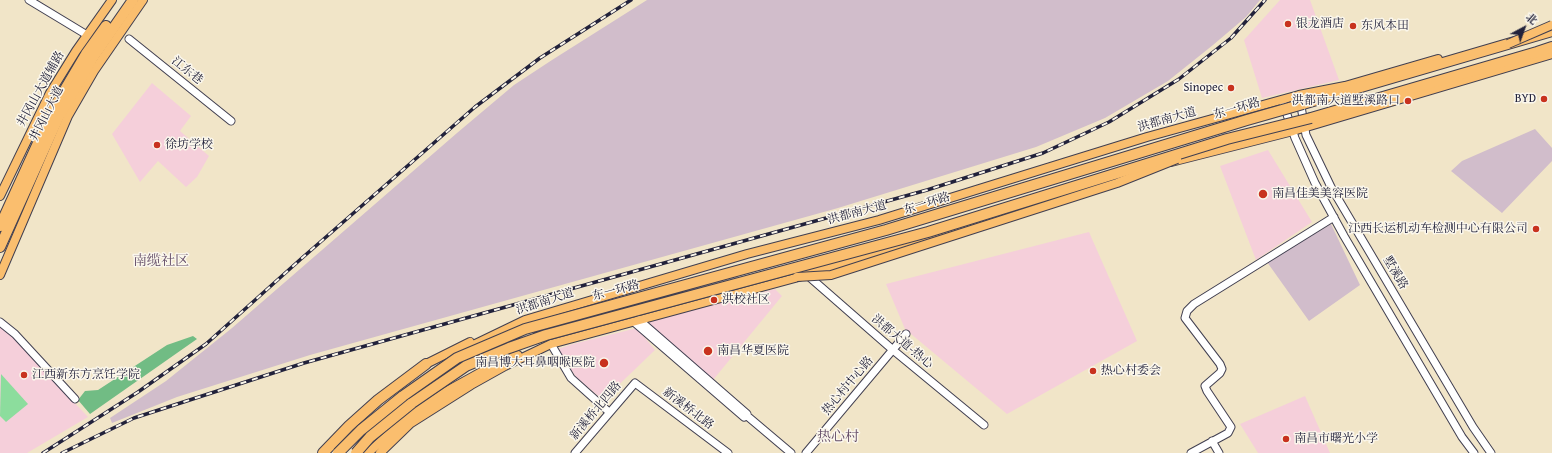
<!DOCTYPE html>
<meta charset="utf-8">
<style>
body{margin:0}
#map{position:relative;width:1552px;height:453px;overflow:hidden;background:#f1e5c8;font-family:"Gentium Book Plus","Noto Serif SC",serif}
canvas{display:block}
.north{position:absolute;left:1504px;top:8px;width:40px;height:40px;-webkit-text-stroke:3px #fbf7ec;paint-order:stroke;rotate:41deg;font-size:11px;font-weight:700;line-height:16px;text-align:center;color:#22223b}
.north::after{content:'';display:block;margin:auto;width:14px;height:18px;background:#22223b;clip-path:polygon(50% 0,100% 100%,50% 72%,0 100%)}
</style>
<div id="map">
<canvas width="1552" height="453"></canvas>
<div class="north">北</div>
</div>
<script>
const c = document.querySelector('canvas').getContext('2d');
c.lineJoin = 'round';
function fillPath(path, color) {
  c.fillStyle = color;
  c.fill(path, 'evenodd');
}
function poly(rows) {
  const path = new Path2D();
  for (const r of rows) {
    path.moveTo(r[0], r[1]);
    for (let i = 2; i < r.length; i += 2) path.lineTo(r[i], r[i + 1]);
  }
  return path;
}
function strokePath(path, color, width, dash) {
  c.strokeStyle = color;
  c.lineWidth = width;
  c.lineCap = dash ? 'butt' : 'round';
  c.setLineDash(dash || []);
  c.stroke(path);
}
function label(font, color, halo, rows, align = 'center') {
  c.font = font + ' "Gentium Book Plus","Noto Serif SC",serif';
  c.lineWidth = 3;
  c.setLineDash([]);
  c.textBaseline = 'middle';
  c.strokeStyle = halo;
  c.fillStyle = color;
  for (const [text, x, y, turn = 0] of rows) {
    c.save();
    c.translate(x, y);
    c.rotate((+turn || 0) * Math.PI / 180);
    c.textAlign = isNaN(turn) ? turn : align;
    if (halo) c.strokeText(text, 0, 0);
    c.fillText(text, 0, 0);
    c.restore();
  }
}
fillPath(poly([
 [1280,0,1310,0,1339,80,1262,98,1244,40],
 [152,83,191,116,180,131,209,156,197,177,186,187,158,161,140,182,112,134],
 [1268,150,1312,222,1256,260,1220,166],
 [1089,232,1137,341,1007,414,905,329,886,284],
 [775,289,782,296,713,380,647,322],
 [0,325,9,333,88,417,27,453,0,453],
 [637,328,655,350,603,400,576,377,558,349,573,344],
 [1305,396,1330,453,1258,453,1240,424]
]), '#f5cfda');
fillPath(poly([
 [647,0,1260,0,1246,17,1213,45,1168,81,1105,118,1036,147,838,208,310,355,177,397,112,423,110,418,166,381,232,328,457,133,514,85,552,60],
 [1535,129,1552,148,1552,161,1502,213,1451,171,1462,161],
 [1331,224,1360,285,1309,321,1267,262]
]), '#d1bdcb');
fillPath(poly([
 [1,374,28,404,6,422,0,416]
]), '#8cdd9d');
fillPath(poly([
 [193,336,197,339,90,414,78,400,85,391,98,390,167,345]
]), '#71bc84');
const minor = poly([
 [29,0,87,35],
 [129,39,231,121],
 [1299,95,1306,135,1331,187,1473,427,1491,453],
 [1282,100,1295,138,1315,183,1344,236,1462,437,1474,453],
 [806,274,893,350,984,425],
 [0,322,15,334,75,399],
 [634,322,744,417,747,414,639,320],
 [551,344,571,378,609,412],
 [746,415,791,453],
 [1212,441,1219,453],
 [575,453,635,383,728,453],
 [806,453,906,334],
 [1191,453,1228,433,1231,427,1207,391,1205,386,1220,373,1222,369,1220,364,1185,318,1187,311,1194,304,1334,217]
]);
const major = poly([
 [1171,162,1293,131,1552,54],
 [0,196,50,93,76,51,112,0],
 [0,275,68,116,94,71,143,0],
 [459,354,469,347,525,320,747,254,879,220,1147,137,1299,95,1345,86,1438,59],
 [426,364,470,342],
 [368,453,408,417,445,392,501,361,518,355],
 [380,453,411,423,471,385,505,366,551,344,795,278,1028,206]
]);
const highway = poly([
 [1303,104,1552,31],
 [1311,118,1537,52,1552,47],
 [0,226,54,108,86,54,106,26],
 [0,247,59,116,92,59,133,0],
 [323,453,349,426,378,400,426,364]
]);
strokePath(minor, '#413f50', 9);
strokePath(major, '#413f50', 10);
strokePath(highway, '#413f50', 12);
strokePath(minor, '#fff', 7);
strokePath(major, '#fabe6e', 8);
strokePath(highway, '#fabe6e', 10);
const rail = poly([
 [43,453,138,392,206,344,302,258,475,107,540,58,631,0],
 [62,453,134,418,304,363,927,190,1043,153,1109,122,1179,79,1231,38,1265,0]
]);
strokePath(rail, '#22223b', 3.5);
strokePath(rail, '#fbf7ec', 2, [6]);
const majorBridge = poly([
 [1508,44,1552,25],
 [797,277,831,275,1117,183,1177,159]
]);
const highwayBridge = poly([
 [338,453,361,430,403,396,457,358,525,329,886,230,1247,120,1303,104],
 [356,453,370,437,412,403,466,366,509,348,546,335,928,232,1227,139,1311,118]
]);
strokePath(majorBridge, '#413f50', 10, []);
strokePath(highwayBridge, '#413f50', 12, []);
strokePath(majorBridge, '#fabe6e', 8);
strokePath(highwayBridge, '#fabe6e', 10);
for (const [x, y, r, color] of [
 [1288,24,4,"#c8321e"],
 [1353,26,4,"#c8321e"],
 [1231,88,4,"#c8321e"],
 [1544,99,4,"#c8321e"],
 [1408,101,4,"#c8321e"],
 [157,145,4,"#c8321e"],
 [1263,194,5,"#c8321e"],
 [1536,229,4,"#c8321e"],
 [714,300,4,"#c8321e"],
 [708,351,5,"#c8321e"],
 [604,363,5,"#c8321e"],
 [1093,371,4,"#c8321e"],
 [24,375,4,"#c8321e"],
 [1286,439,4,"#c8321e"]
]) {
  const dot = new Path2D();
  dot.arc(x, y, r, 0, 2 * Math.PI);
  c.fillStyle = color;
  c.fill(dot);
  strokePath(dot, '#fbf7ec', 1.5);
}
label('12px', '#22223b', '#fbf7ec', [
 ["银龙酒店",1296,24],
 ["东风本田",1361,26],
 ["Sinopec",1223,88,"right"],
 ["BYD",1536,99,"right"],
 ["洪都南大道墅溪路口",1400,101,"right"],
 ["徐坊学校",165,145],
 ["南昌佳美美容医院",1272,194],
 ["江西长运机动车检测中心有限公司",1528,229,"right"],
 ["洪校社区",722,300],
 ["南昌华夏医院",717,351],
 ["南昌博大耳鼻咽喉医院",595,363,"right"],
 ["热心村委会",1101,371],
 ["江西新东方烹饪学院",32,375],
 ["南昌市曙光小学",1294,439]
], 'left');
label('12px', '#22223b', '#fbf7ec', [
 ["江东巷",187,71,39],
 ["井冈山大道辅路",41,89,-61],
 ["东一环路",1237,109,-16],
 ["井冈山大道",47,114,-63],
 ["洪都南大道",1167,120,-16],
 ["东一环路",927,204,-17],
 ["洪都南大道",857,213,-15],
 ["墅溪路",1395,273,59],
 ["东一环路",616,291,-15],
 ["洪都南大道",545,302,-18],
 ["洪都大道-热心",902,342,40],
 ["热心村中心路",848,386,-50],
 ["新溪桥北路",688,409,37],
 ["新溪桥北四路",596,411,-50]
]);
label('14px', '#634c67', '#fbf7ec', [
 ["南缆社区",161,261],
 ["热心村",838,437]
]);
</script>
